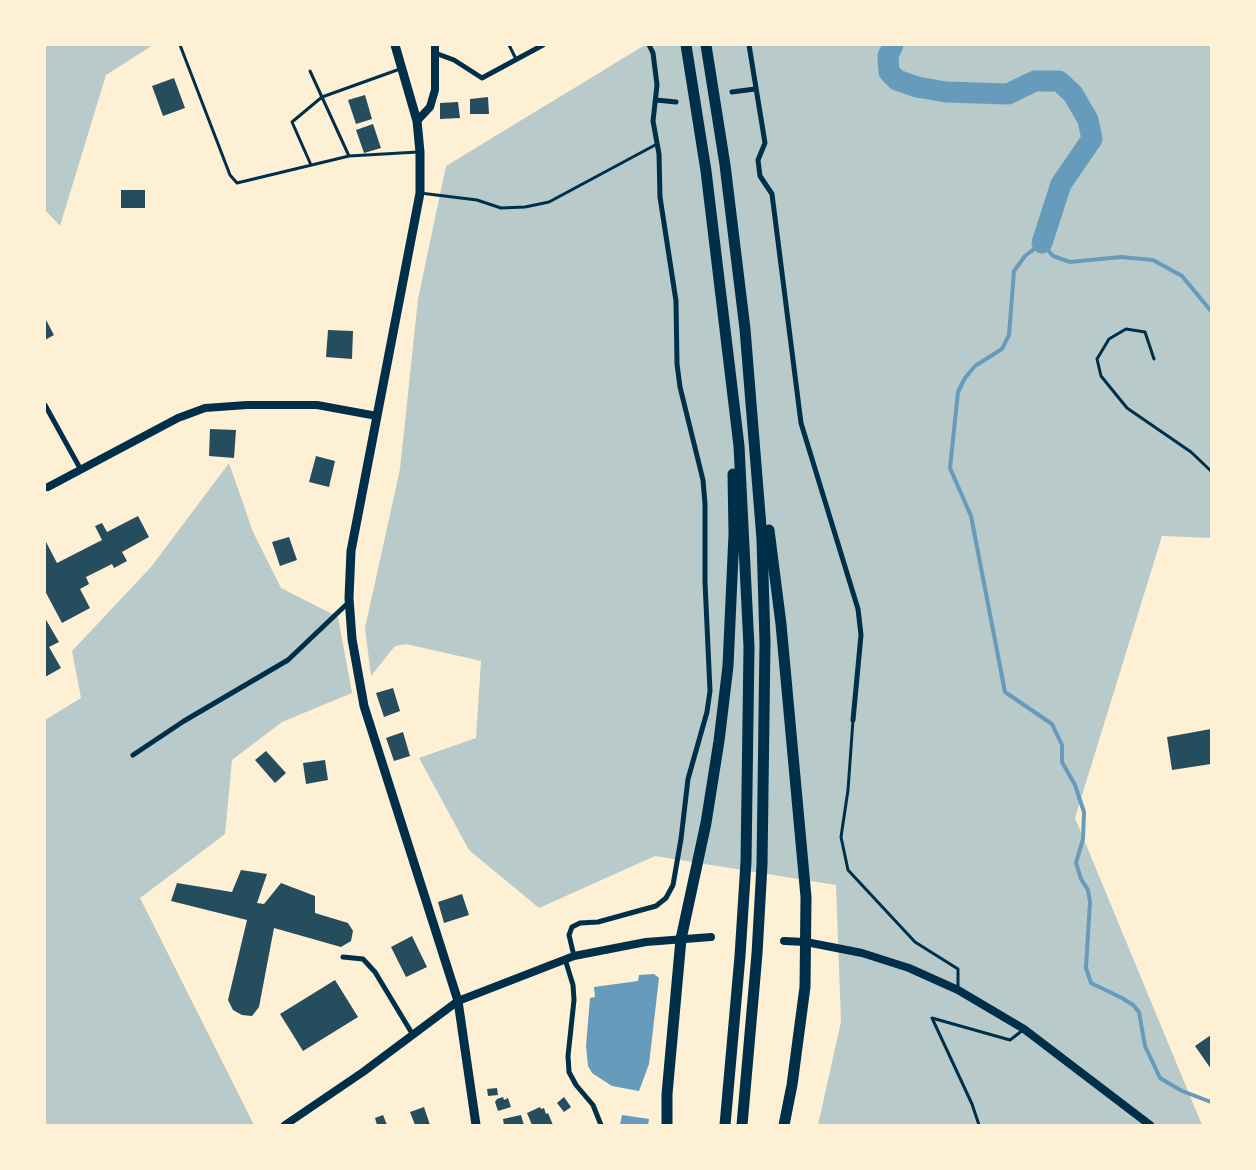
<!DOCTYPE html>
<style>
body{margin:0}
#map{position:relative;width:1256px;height:1170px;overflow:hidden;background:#fdf0d5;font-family:"Asap Condensed",sans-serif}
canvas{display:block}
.frame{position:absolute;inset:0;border:46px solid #fdf0d5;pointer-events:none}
</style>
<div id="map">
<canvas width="1256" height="1170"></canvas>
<div class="frame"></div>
</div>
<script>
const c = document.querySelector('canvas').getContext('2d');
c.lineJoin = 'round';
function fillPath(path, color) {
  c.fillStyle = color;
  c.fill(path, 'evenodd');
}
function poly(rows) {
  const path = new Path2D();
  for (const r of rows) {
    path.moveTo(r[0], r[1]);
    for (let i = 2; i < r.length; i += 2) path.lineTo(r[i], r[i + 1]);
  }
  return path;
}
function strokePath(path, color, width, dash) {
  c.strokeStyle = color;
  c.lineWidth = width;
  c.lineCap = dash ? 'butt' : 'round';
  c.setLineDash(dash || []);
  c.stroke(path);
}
fillPath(poly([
 [45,45,153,45,106,75,60,226,45,210],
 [645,45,1211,45,1211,538,1162,536,1075,818,1202,1125,818,1125,841,1022,836,885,655,856,539,908,469,850,419,758,476,738,481,661,406,644,395,646,371,676,365,628,400,469,418,299,446,166],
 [229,463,253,532,281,588,338,617,352,693,282,722,232,760,225,834,140,898,254,1125,45,1125,45,720,81,698,72,651,151,567]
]), '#b9caca');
fillPath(poly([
 [654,974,659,978,649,1064,639,1091,612,1086,592,1073,588,1066,586,1046,590,998,595,997,594,987,638,981,639,975],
 [622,1115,649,1119,648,1125,620,1125]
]), '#669bbc');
strokePath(poly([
 [1211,311,1182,276,1153,260,1121,257,1070,262,1053,256,1042,243,1025,256,1014,271,1009,335,1002,349,975,366,965,378,958,392,950,468,971,516,1005,692,1052,724,1062,745,1062,762,1075,785,1084,812,1083,839,1076,863,1081,879,1088,890,1090,902,1086,968,1091,983,1122,998,1133,1005,1139,1012,1145,1046,1160,1078,1182,1091,1211,1102]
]), '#669bbc', 4);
strokePath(poly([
 [893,45,888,56,889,72,897,80,917,87,946,92,1008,94,1035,81,1059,81,1073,94,1088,120,1092,139,1061,184,1042,243]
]), '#669bbc', 21);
fillPath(poly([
 [174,78,185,108,163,116,152,86],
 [365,95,372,119,356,124,348,100],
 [488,97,489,114,470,114,470,99],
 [458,102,460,118,440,119,440,103],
 [373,124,381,148,364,153,356,130],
 [121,190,145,190,145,208,121,208],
 [45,318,54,335,45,340],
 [328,330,353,331,352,359,326,357],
 [210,429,236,430,234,458,209,456],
 [316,456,335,461,329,487,309,482],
 [138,516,149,537,122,552,127,561,114,568,112,564,86,577,89,584,80,589,90,608,62,623,45,591,45,540,57,563,102,540,95,526,102,523,107,532],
 [289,537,297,560,280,566,272,542],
 [45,618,59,642,49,647,61,668,45,677],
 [393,688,400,711,384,717,376,693],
 [1211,729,1211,764,1172,770,1167,737],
 [403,732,410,756,394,761,386,738],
 [266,751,286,773,275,783,255,760],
 [325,760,328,780,306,784,303,763],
 [241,870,267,874,257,903,264,904,281,883,315,896,315,913,348,923,353,931,351,941,341,947,274,928,259,1007,252,1016,242,1015,233,1010,228,1000,247,920,171,901,177,883,232,892],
 [462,894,469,915,444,923,438,902],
 [412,936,427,967,406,977,391,947],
 [335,980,358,1017,303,1051,280,1014],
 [1211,1035,1211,1069,1195,1046],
 [497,1088,498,1095,488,1096,487,1089],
 [503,1097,504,1100,508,1098,511,1107,498,1111,495,1102,497,1099],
 [564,1097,571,1107,564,1112,557,1103],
 [424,1107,430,1125,415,1125,410,1112],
 [540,1107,541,1109,544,1108,546,1114,548,1113,553,1125,532,1125,527,1113],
 [383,1115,387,1125,377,1125,375,1118],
 [521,1115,524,1125,504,1125,503,1119]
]), '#264d5e');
strokePath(poly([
 [180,45,230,175,237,183,349,156,418,152],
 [509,45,516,59],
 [310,71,349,156],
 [311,165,292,122,322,97,400,69],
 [420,193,477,200,501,208,525,207,549,202,657,144],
 [1154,359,1145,332,1126,329,1109,339,1097,359,1101,376,1127,408,1191,452,1211,471],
 [853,720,848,790,841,837,848,870,915,942,958,969,958,989],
 [979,1125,972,1104,932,1018,1010,1040,1023,1030]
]), '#003049', 3);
strokePath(poly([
 [749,45,765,143,758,160,760,176,772,194,801,423,858,609,861,635,853,720],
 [435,53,454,60,482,78,543,45],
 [732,92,755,89],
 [656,100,676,102],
 [45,405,81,470],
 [133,755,184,721,288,660,349,602],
 [574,956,569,935,572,927,580,923,598,922,656,906,666,898,673,885,681,839,688,779,707,712,710,691,705,582,705,504,703,480,680,387,677,364,676,301,660,197,659,154,653,121,657,85,653,53,649,45],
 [343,957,363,959,375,972,413,1035],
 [565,959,573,985,574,1000,568,1056,569,1072,576,1085,593,1105,601,1125]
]), '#003049', 5);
strokePath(poly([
 [417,121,430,107,435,90,435,45],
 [48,487,178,418,205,408,247,405,317,405,377,416],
 [784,941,806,942,862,953,909,968,958,990,1024,1029,1150,1125],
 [285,1125,363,1072,458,1001,574,956,646,942,711,937]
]), '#003049', 8);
strokePath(poly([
 [395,45,417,121,420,152,420,193,351,551,349,598,352,639,364,706,458,1001,476,1125]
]), '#003049', 9);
strokePath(poly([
 [686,45,706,171,739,446,749,647,746,862,740,956,725,1125],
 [706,45,725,165,745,329,762,539,765,643,762,865,757,954,742,1125],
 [769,530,781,624,806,897,805,987,792,1085,784,1125],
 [667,1125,667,1094,681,939,706,823,719,741,728,666,734,534,733,474]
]), '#003049', 11);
</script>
